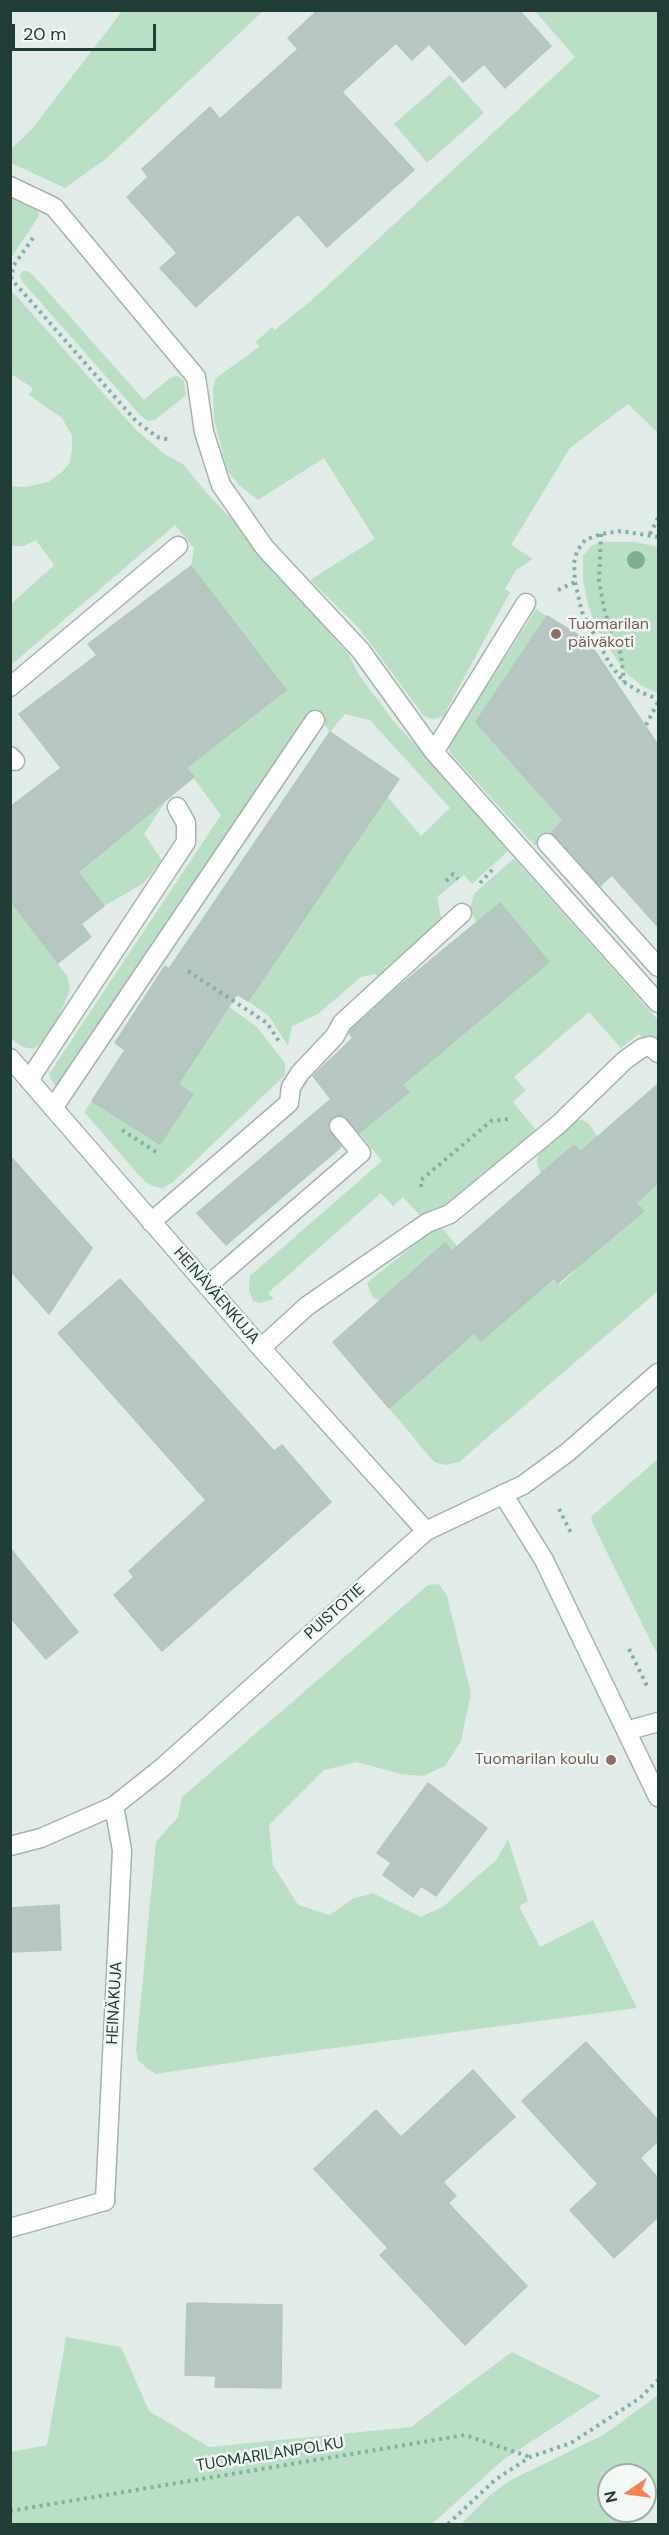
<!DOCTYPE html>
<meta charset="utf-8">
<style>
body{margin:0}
#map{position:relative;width:669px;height:2535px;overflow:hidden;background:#e1ece8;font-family:"DM Sans",sans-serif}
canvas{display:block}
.frame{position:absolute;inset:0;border:12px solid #203e37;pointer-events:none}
.north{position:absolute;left:597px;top:2463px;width:60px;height:60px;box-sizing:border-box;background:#f2f9f5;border:2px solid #9eaea9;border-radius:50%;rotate:257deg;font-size:16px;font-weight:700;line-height:24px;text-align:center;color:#203e37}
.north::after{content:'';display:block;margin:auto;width:21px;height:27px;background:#f97f53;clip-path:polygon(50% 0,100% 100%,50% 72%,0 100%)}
.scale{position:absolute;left:12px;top:24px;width:144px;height:27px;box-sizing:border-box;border:3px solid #203e37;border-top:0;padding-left:8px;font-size:18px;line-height:21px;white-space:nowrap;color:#203e37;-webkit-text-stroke:4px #f2f9f5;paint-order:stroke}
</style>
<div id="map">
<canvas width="669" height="2535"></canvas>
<div class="frame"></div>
<div class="north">N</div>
<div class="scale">20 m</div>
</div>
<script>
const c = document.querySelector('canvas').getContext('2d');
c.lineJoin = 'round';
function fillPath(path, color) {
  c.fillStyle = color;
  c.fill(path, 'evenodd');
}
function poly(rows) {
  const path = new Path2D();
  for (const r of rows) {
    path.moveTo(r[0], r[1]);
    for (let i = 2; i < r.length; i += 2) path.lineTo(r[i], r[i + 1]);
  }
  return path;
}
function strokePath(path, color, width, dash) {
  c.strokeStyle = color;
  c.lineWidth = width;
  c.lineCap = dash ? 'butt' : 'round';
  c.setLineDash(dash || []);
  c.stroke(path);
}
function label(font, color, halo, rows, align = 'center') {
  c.font = font + ' "DM Sans",sans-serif';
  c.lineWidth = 5;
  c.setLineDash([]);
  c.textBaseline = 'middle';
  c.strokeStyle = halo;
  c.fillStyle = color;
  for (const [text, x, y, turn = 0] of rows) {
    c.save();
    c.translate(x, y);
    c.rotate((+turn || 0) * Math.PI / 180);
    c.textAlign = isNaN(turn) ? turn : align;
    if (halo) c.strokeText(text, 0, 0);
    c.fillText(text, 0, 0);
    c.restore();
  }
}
fillPath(poly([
 [123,10,263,11,107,158,65,188,11,163,11,149,32,129],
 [535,11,658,11,658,433,628,404,570,448,511,545,533,559,516,570,505,589,510,592,443,717,432,719,424,716,358,627,310,580,375,539,324,458,258,500,239,485,227,470,214,419,213,388,216,378,259,347,256,342,272,327,275,330,312,300,575,57],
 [450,75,484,113,427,163,394,124],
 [11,196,36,209,39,216,11,258],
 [23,271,28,271,33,275,144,400,170,378,177,376,184,381,186,395,155,420,148,421,141,416,21,280,20,275],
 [10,289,137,431,166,455,183,464,210,497,233,520,348,654,359,675,395,723,463,796,508,851,472,884,464,875,437,897,442,923,381,978,375,974,361,977,318,1014,292,1026,288,1046,269,1016,248,1001,280,954,387,796,421,836,450,808,370,720,345,714,330,732,314,711,63,1083,55,1085,51,1080,49,1074,221,815,177,756,149,778,167,799,144,834,162,860,144,883,104,906,72,864,80,858,29,792,155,701,243,634,191,566,194,548,175,525,11,665,11,604,54,565,36,540,24,546,11,546,11,486,26,487,48,482,62,472,70,462,72,448,72,436,62,418,29,395,33,388,11,374],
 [600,542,635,542,658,547,658,693,642,686,624,671,597,629,588,605,583,580,583,556,591,546],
 [536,609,547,616,476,722,563,820,535,846,451,754,448,747],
 [514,858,658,1020,658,1055,639,1034,621,1048,589,1012,514,1077,526,1090,513,1102,536,1130,425,1221,403,1197,393,1206,381,1193,268,1293,274,1299,261,1303,253,1301,249,1290,250,1276,382,1161,359,1133,408,1092,402,1085,549,962,500,903,476,922,470,909,474,894],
 [10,900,67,976,70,989,56,1025,45,1041,33,1049,23,1047,11,1038],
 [229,1007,256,1026,285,1063,285,1075,173,1182,163,1188,155,1187,145,1182,84,1112,92,1101,160,1144,193,1094,178,1084],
 [575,1120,583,1120,589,1124,598,1137,550,1179,540,1172,537,1163,538,1156,543,1146],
 [658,1183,658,1291,459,1462,445,1465,434,1462,389,1408,474,1333,554,1277,560,1284,575,1271,569,1262,614,1237,643,1212,636,1202],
 [435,1228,444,1230,457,1246,417,1280,411,1273,380,1300,373,1298,367,1283],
 [658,1459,658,1656,593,1524,591,1517],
 [439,1584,447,1596,471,1693,461,1741,445,1766,423,1776,401,1774,357,1762,324,1770,269,1825,273,1865,298,1905,330,1915,352,1899,373,1893,421,1917,444,1906,496,1860,508,1839,528,1901,519,1906,540,1947,593,1920,637,2008,289,2054,156,2074,148,2069,138,2060,136,2050,156,1842,178,1817,182,1797,428,1585],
 [66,2337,121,2347,149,2411,209,2447,411,2427,512,2352,601,2396,503,2460,432,2524,11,2524,11,2452,47,2445],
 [658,2395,658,2493,645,2505,645,2475,609,2475,609,2511,638,2511,623,2524,461,2524,490,2495,511,2480,605,2434]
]), '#b9dfc4');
const building = poly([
 [318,10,519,10,551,46,505,88,484,64,463,82,429,44,412,60,396,43,342,92,414,170,327,247,298,214,196,307,160,268,177,253,127,197,148,177,142,169,210,107,220,119,298,49,288,38,318,10],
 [191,566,286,690,186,768,194,777,78,872,104,906,81,924,91,937,58,963,10,900,10,807,61,768,19,714,97,655,88,644,191,566],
 [547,616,588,641,658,745,658,927,612,875,600,886,551,833,563,820,476,722,547,616],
 [330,732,399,779,248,1001,237,994,178,1084,193,1094,160,1144,92,1101,125,1050,115,1043,165,966,169,969,330,732],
 [500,903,549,962,402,1085,409,1092,359,1133,344,1116,337,1115,331,1118,328,1128,341,1147,226,1245,197,1213,331,1099,313,1076,353,1038,349,1033,351,1030,397,988,500,903],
 [658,1084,658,1183,636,1203,644,1211,558,1283,554,1278,481,1341,474,1333,389,1408,333,1342,445,1243,452,1251,574,1145,580,1152,658,1084],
 [10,1156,92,1248,49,1314,10,1270,10,1156],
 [120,1279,274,1451,282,1445,331,1502,162,1651,114,1595,134,1577,129,1571,206,1500,58,1333,120,1279],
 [10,1548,78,1632,46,1659,10,1617,10,1548],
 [428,1783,487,1828,436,1896,421,1886,413,1897,383,1875,391,1863,377,1853,428,1783],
 [59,1905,61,1950,10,1952,10,1908,59,1905],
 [586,2042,658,2120,658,2141,640,2158,658,2178,658,2217,614,2258,570,2210,598,2184,522,2101,586,2042],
 [473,2070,515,2117,443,2182,456,2196,448,2203,527,2286,465,2345,380,2255,388,2248,314,2169,376,2110,401,2137,473,2070],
 [187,2303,282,2305,281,2388,215,2387,216,2376,185,2375,187,2303]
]);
fillPath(building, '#b6c7c1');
strokePath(building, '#b3c6bf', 1.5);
const lane = poly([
 [10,186,54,207,196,377,204,432,221,485,265,548,361,651,434,752,658,1003],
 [10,687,178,546],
 [434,752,526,603],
 [10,756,15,761],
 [547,843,658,967],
 [29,1080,186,842,186,823,177,807],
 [53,1108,315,720],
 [151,1222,289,1103,291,1087,300,1073,335,1036,342,1023,462,913],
 [207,1286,361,1153,339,1126],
 [261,1348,307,1306,427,1223,450,1214,559,1124,625,1060,642,1048,650,1046,658,1053],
 [503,1494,544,1560,658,1797],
 [626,1731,658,1722],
 [10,2228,105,2201]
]);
const street = poly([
 [10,1058,261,1348,426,1531],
 [10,1846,41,1838,114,1806,163,1767,426,1531,523,1485,568,1452,658,1373],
 [105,2201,122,1850,114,1806]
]);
strokePath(lane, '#a3b4af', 21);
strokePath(street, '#a3b4af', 21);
strokePath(poly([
 [33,238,14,265,11,277,13,281,136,421,157,437,171,440],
 [601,534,599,581,605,613,621,654,624,682],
 [650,534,658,518],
 [658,537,621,531,601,534,585,540,577,551,574,563,575,582,582,612,610,664,624,682,640,692,658,699],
 [558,590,575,582],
 [646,725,658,702],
 [446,881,453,874,458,879],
 [480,883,493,869],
 [188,971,267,1023,280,1043],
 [122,1130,156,1152],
 [421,1187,421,1180,491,1121,508,1119],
 [559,1509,571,1533],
 [629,1649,648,1688],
 [10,2511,465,2435,530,2457],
 [448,2524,495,2480,530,2457,571,2443,640,2398,658,2380]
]), '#80b2a3', 4, [3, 4.5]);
strokePath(lane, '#fff', 18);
strokePath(street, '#fff', 18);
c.fillStyle = '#7cac91';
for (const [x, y] of [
 [636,560]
]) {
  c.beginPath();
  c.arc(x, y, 9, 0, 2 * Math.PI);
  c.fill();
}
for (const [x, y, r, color] of [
 [556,634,6,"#8d6e63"],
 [611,1760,6,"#8d6e63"]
]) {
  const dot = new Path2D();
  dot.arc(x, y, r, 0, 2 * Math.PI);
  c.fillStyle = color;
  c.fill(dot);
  strokePath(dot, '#f2f9f5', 2);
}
label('16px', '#785e54', '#f2f9f5', [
 ["Tuomarilan",568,625],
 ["päiväkoti",568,643],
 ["Tuomarilan koulu",599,1760,"right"]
], 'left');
label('16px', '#203e37', '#f2f9f5', [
 ["HEINÄVÄENKUJA",216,1296,49],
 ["PUISTOTIE",335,1612,-42],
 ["HEINÄKUJA",115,2003,-87],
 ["TUOMARILANPOLKU",270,2455,-9]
]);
</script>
